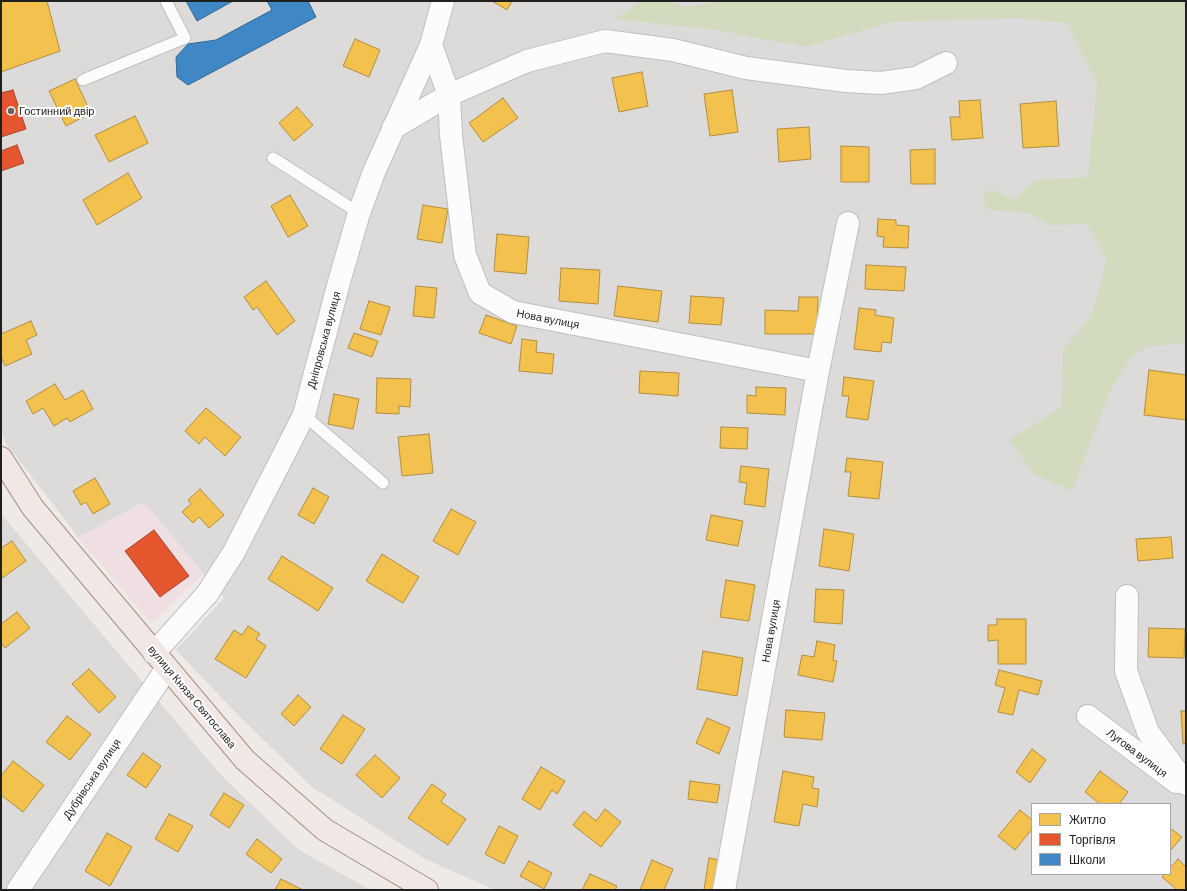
<!DOCTYPE html>
<meta charset="utf-8">
<style>
body{margin:0}
#map{position:relative;width:1187px;height:891px;overflow:hidden;background:#eeeae8;font-family:Barlow,sans-serif}
canvas{display:block}
.frame{position:absolute;inset:0;border:2px solid #1f1f1f;pointer-events:none}
.legend{position:absolute;left:1031px;top:803px;width:140px;height:72px;box-sizing:border-box;background:#fff;border:1px solid #a5a5a5;margin:0;padding:5px 7px;list-style:none;font-size:12px;color:#1f1f1f}
.legend li{display:flex;align-items:center;gap:8px;height:20px}
.legend b{width:20px;border:1px solid #a5a5a5}
</style>
<div id="map">
<canvas width="1187" height="891"></canvas>
<div class="frame"></div>
<ul class="legend">
<li><b style="height:11px;background:#f2c14e"></b>Житло</li>
<li><b style="height:11px;background:#e4572e"></b>Торгівля</li>
<li><b style="height:11px;background:#3f88c5"></b>Школи</li>
</ul>
</div>
<script>
const c = document.querySelector('canvas').getContext('2d');
c.lineJoin = 'round';
function fillPath(path, color) {
  c.fillStyle = color;
  c.fill(path, 'evenodd');
}
function poly(rows) {
  const path = new Path2D();
  for (const r of rows) {
    path.moveTo(r[0], r[1]);
    for (let i = 2; i < r.length; i += 2) path.lineTo(r[i], r[i + 1]);
  }
  return path;
}
function strokePath(path, color, width, dash) {
  c.strokeStyle = color;
  c.lineWidth = width;
  c.lineCap = dash ? 'butt' : 'round';
  c.setLineDash(dash || []);
  c.stroke(path);
}
function label(font, color, halo, rows, align = 'center') {
  c.font = font + ' Barlow,sans-serif';
  c.lineWidth = 4;
  c.setLineDash([]);
  c.textBaseline = 'middle';
  c.strokeStyle = halo;
  c.fillStyle = color;
  for (const [text, x, y, turn = 0] of rows) {
    c.save();
    c.translate(x, y);
    c.rotate((+turn || 0) * Math.PI / 180);
    c.textAlign = isNaN(turn) ? turn : align;
    if (halo) c.strokeText(text, 0, 0);
    c.fillText(text, 0, 0);
    c.restore();
  }
}
fillPath(poly([
 [1,1,1117,1,1186,321,1186,890,495,890,425,859,312,787,237,714,176,650,224,598,144,503,78,537,5,442,1,430],
 [1032,804,1170,804,1170,874,1032,874],
 [1,514,221,775,299,850,371,890,1,890]
]), '#dddada');
fillPath(poly([
 [144,502,204,574,151,623,78,537]
]), '#efdfe2');
fillPath(poly([
 [639,1,669,1,685,7,721,1,1186,1,1186,343,1148,346,1131,357,1111,388,1072,491,1034,474,1009,440,1061,408,1063,350,1091,316,1107,261,1087,224,1049,225,1030,214,987,209,983,197,991,189,1014,200,1036,180,1088,177,1097,83,1067,23,1020,18,892,22,805,47,711,29,616,19]
]), '#d2dbbe');
const homes = poly([
 [1,1,47,1,60,51,1,72,1,1],
 [492,1,512,1,507,10,492,1],
 [355,39,380,50,369,77,343,66,355,39],
 [642,72,648,106,619,112,612,78,642,72],
 [75,79,91,113,66,126,49,91,75,79],
 [732,90,738,132,710,136,704,94,732,90],
 [503,98,518,118,483,142,469,123,503,98],
 [980,100,983,138,952,140,950,117,960,117,959,101,980,100],
 [1056,101,1059,146,1023,148,1020,104,1056,101],
 [297,107,313,125,294,141,279,123,297,107],
 [135,116,148,143,109,162,95,135,135,116],
 [809,127,811,159,779,162,777,129,809,127],
 [841,146,869,147,869,182,841,182,841,146],
 [935,149,935,184,911,184,910,150,935,149],
 [128,173,142,198,97,225,83,200,128,173],
 [290,195,308,226,288,237,271,206,290,195],
 [423,205,448,209,442,243,417,239,423,205],
 [878,219,896,220,896,225,909,226,908,248,883,247,884,237,877,236,878,219],
 [497,234,529,237,526,274,494,271,497,234],
 [866,265,906,267,904,291,865,289,866,265],
 [561,268,600,270,598,304,559,301,561,268],
 [266,281,295,321,277,335,257,307,253,310,244,297,266,281],
 [416,286,437,288,434,318,413,316,416,286],
 [618,286,662,291,658,322,614,316,618,286],
 [691,296,724,298,721,325,689,323,691,296],
 [799,297,818,297,817,334,765,334,765,310,798,311,799,297],
 [369,301,390,307,381,335,360,329,369,301],
 [859,308,876,310,875,315,894,318,891,343,882,342,881,352,854,349,859,308],
 [486,315,517,326,511,344,479,333,486,315],
 [31,321,37,335,26,340,32,354,5,366,1,356,1,334,31,321],
 [354,333,378,341,372,357,348,348,354,333],
 [522,339,537,341,536,352,554,354,552,374,519,371,522,339],
 [1149,370,1186,375,1186,420,1144,415,1149,370],
 [640,371,679,373,678,396,639,393,640,371],
 [844,377,874,381,868,420,846,417,849,396,842,396,844,377],
 [377,378,411,379,410,407,399,406,399,414,376,413,377,378],
 [55,384,65,400,83,390,93,409,70,422,67,418,54,426,43,408,33,414,26,401,55,384],
 [756,387,786,388,785,415,747,413,747,395,756,396,756,387],
 [334,394,359,399,353,429,328,424,334,394],
 [206,408,241,437,225,456,205,437,199,444,185,431,206,408],
 [721,427,748,428,747,449,720,448,721,427],
 [429,434,433,473,402,476,398,437,429,434],
 [847,458,883,462,879,499,848,496,851,472,845,472,847,458],
 [741,466,769,469,765,507,744,504,747,483,739,482,741,466],
 [95,478,110,504,93,514,86,502,81,505,73,491,95,478],
 [313,488,329,497,314,524,298,515,313,488],
 [200,489,224,515,209,528,199,517,193,523,182,512,191,504,188,500,200,489],
 [451,509,476,522,458,555,433,541,451,509],
 [711,515,743,521,738,546,706,540,711,515],
 [824,529,854,534,849,571,819,566,824,529],
 [1171,537,1173,558,1138,561,1136,539,1171,537],
 [12,541,26,561,1,579,1,548,12,541],
 [382,554,419,577,403,603,366,581,382,554],
 [282,556,333,588,318,611,268,579,282,556],
 [726,580,755,585,749,621,720,617,726,580],
 [816,589,844,590,842,624,814,622,816,589],
 [17,612,30,628,5,648,1,643,1,624,17,612],
 [997,619,1026,619,1026,664,998,664,998,640,988,641,988,625,997,625,997,619],
 [248,626,260,634,256,639,266,646,246,678,215,659,234,630,242,635,248,626],
 [1149,628,1185,629,1184,658,1148,657,1149,628],
 [817,641,835,645,833,660,837,661,833,682,798,675,802,655,814,657,817,641],
 [703,651,743,658,737,696,697,689,703,651],
 [89,669,116,697,99,713,72,684,89,669],
 [999,670,1042,681,1038,695,1019,690,1013,715,998,712,1005,688,995,685,999,670],
 [298,695,311,707,294,726,281,714,298,695],
 [786,710,825,713,822,740,784,737,786,710],
 [1181,711,1186,711,1186,743,1183,744,1181,711],
 [343,715,365,729,342,764,320,749,343,715],
 [67,716,91,734,70,760,46,742,67,716],
 [707,718,730,728,719,754,696,743,707,718],
 [1032,749,1046,760,1030,783,1016,772,1032,749],
 [143,753,161,766,146,788,127,775,143,753],
 [375,755,400,778,382,798,356,775,375,755],
 [13,761,44,785,23,812,1,795,1,776,13,761],
 [541,767,565,781,557,794,552,790,540,810,522,799,541,767],
 [783,771,814,777,812,788,819,789,817,807,803,804,799,826,774,822,783,771],
 [1100,771,1128,792,1119,804,1100,804,1085,792,1100,771],
 [690,781,720,785,717,803,688,799,690,781],
 [432,784,446,794,441,802,466,819,448,845,408,818,432,784],
 [224,793,244,805,229,828,210,815,224,793],
 [605,809,621,822,601,847,573,825,584,811,596,821,605,809],
 [1020,810,1032,820,1032,829,1015,850,998,836,1020,810],
 [169,814,193,826,178,852,155,839,169,814],
 [499,826,518,836,504,864,485,854,499,826],
 [1170,828,1182,837,1170,851,1170,828],
 [107,833,132,847,110,886,85,871,107,833],
 [257,839,282,859,271,873,246,854,257,839],
 [709,858,725,861,720,890,704,890,709,858],
 [1178,859,1186,867,1186,890,1177,890,1162,877,1165,874,1170,874,1170,868,1178,859],
 [652,860,673,869,664,890,640,890,652,860],
 [529,861,552,873,544,889,520,876,529,861],
 [590,874,617,886,615,890,582,890,590,874],
 [281,879,303,890,275,890,281,879]
]);
fillPath(homes, '#f2c14e');
strokePath(homes, '#b39040', 1);
const shops = poly([
 [13,90,26,129,1,137,1,93,13,90],
 [17,145,24,163,1,171,1,151,17,145],
 [154,530,189,576,160,597,125,551,154,530]
]);
fillPath(shops, '#e4572e');
strokePath(shops, '#a9462a', 1);
const schools = poly([
 [186,1,233,1,197,21,186,1],
 [267,1,308,1,316,17,188,85,177,77,176,57,188,44,216,40,272,10,267,1]
]);
fillPath(schools, '#3f88c5');
strokePath(schools, '#356893', 1);
const service = poly([
 [83,80,185,38,166,1],
 [273,158,359,213],
 [304,415,383,483]
]);
const minor = poly([
 [431,45,449,95,451,135,465,255,480,293,513,312,818,371],
 [393,128,449,95,527,61,605,41,673,50,746,68,846,81,881,83,916,78,946,63],
 [1127,596,1126,671,1148,732,1186,784],
 [154,653,207,594,234,552,304,415,339,282,359,213,374,172,431,45,443,1],
 [1088,716,1176,782],
 [18,890,167,668],
 [724,890,818,371,848,223]
]);
const primary = poly([
 [1,458,33,508,245,760,325,830,427,890]
]);
strokePath(service, '#c1bfbe', 13);
strokePath(minor, '#c1bfbe', 24);
strokePath(primary, '#a48f84', 24);
strokePath(service, '#fcfcfc', 11);
strokePath(minor, '#fcfcfc', 22);
strokePath(primary, '#f1e8e5', 22);
for (const [x, y, r, color] of [
 [11,111,4,"#676665"]
]) {
  const dot = new Path2D();
  dot.arc(x, y, r, 0, 2 * Math.PI);
  c.fillStyle = color;
  c.fill(dot);
  strokePath(dot, '#fff', 1.5);
}
label('11px', '#1f1f1f', '#fff', [
 ["Гостинний двір",19,111]
], 'left');
label('11px', '#1f1f1f', '#fff', [
 ["Нова вулиця",548,319,11],
 ["Дніпровська вулиця",324,340,-75],
 ["Нова вулиця",771,631,-80],
 ["вулиця Князя Святослава",192,697,50],
 ["Лугова вулиця",1137,753,37],
 ["Дубрівська вулиця",92,779,-56]
]);
</script>
